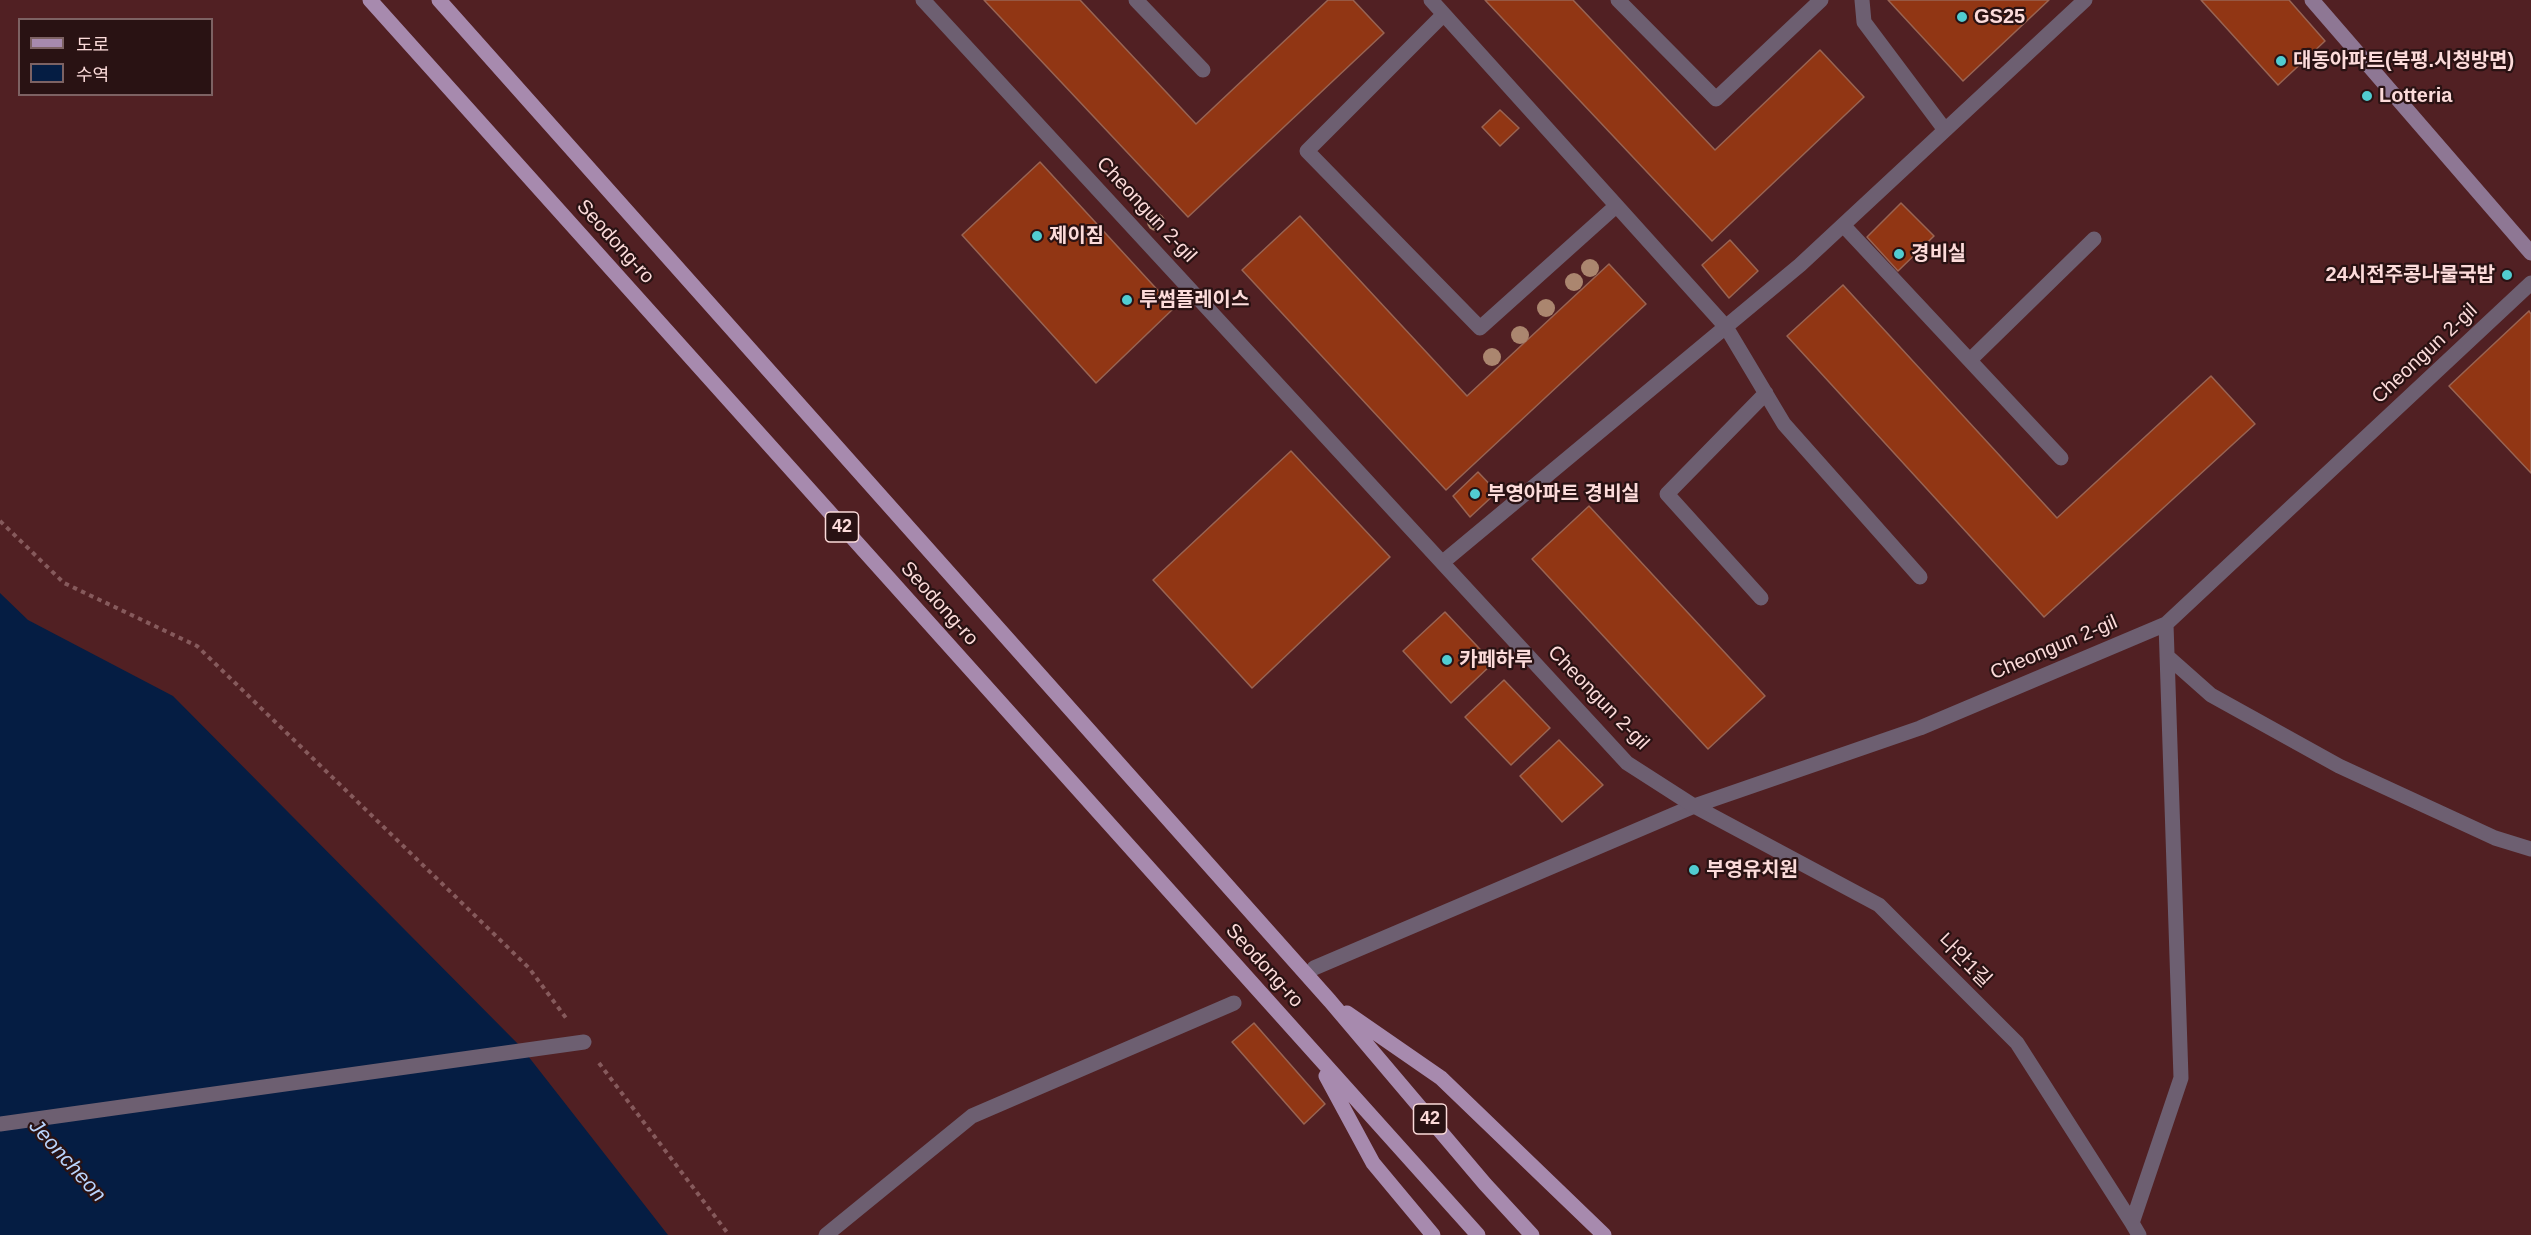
<!DOCTYPE html>
<meta charset="utf-8">
<style>
body{margin:0}
#map{position:relative;width:2531px;height:1235px;overflow:hidden;background:#512023;font-family:Arial,"Noto Sans KR",sans-serif}
canvas{display:block}
.legend{position:absolute;left:18px;top:18px;width:195px;height:78px;box-sizing:border-box;background:#291213;border:2px solid #7d6263;margin:0;padding:8px 10px;list-style:none;font-size:18px;color:#fcdbda}
.legend li{display:flex;align-items:center;gap:12px;height:30px}
.legend b{width:30px;border:2px solid #7d6263}
</style>
<div id="map">
<canvas width="2531" height="1235"></canvas>
<ul class="legend">
<li><b style="height:8px;background:#a78aae"></b>도로</li>
<li><b style="height:16px;background:#051d43"></b>수역</li>
</ul>
</div>
<script>
const c = document.querySelector('canvas').getContext('2d');
c.lineJoin = 'round';
function fillPath(path, color) {
  c.fillStyle = color;
  c.fill(path, 'evenodd');
}
function poly(rows) {
  const path = new Path2D();
  for (const r of rows) {
    path.moveTo(r[0], r[1]);
    for (let i = 2; i < r.length; i += 2) path.lineTo(r[i], r[i + 1]);
  }
  return path;
}
function strokePath(path, color, width, dash) {
  c.strokeStyle = color;
  c.lineWidth = width;
  c.lineCap = dash ? 'butt' : 'round';
  c.setLineDash(dash || []);
  c.stroke(path);
}
function label(font, color, halo, rows, align = 'center') {
  c.font = font + ' Arial,"Noto Sans KR",sans-serif';
  c.lineWidth = 4.5;
  c.setLineDash([]);
  c.textBaseline = 'middle';
  c.strokeStyle = halo;
  c.fillStyle = color;
  for (const [text, x, y, turn = 0] of rows) {
    c.save();
    c.translate(x, y);
    c.rotate((+turn || 0) * Math.PI / 180);
    c.textAlign = isNaN(turn) ? turn : align;
    if (halo) c.strokeText(text, 0, 0);
    c.fillText(text, 0, 0);
    c.restore();
  }
}
fillPath(poly([
 [0,593,28,620,173,696,521,1047,668,1235,0,1235]
]), '#051d43');
const building = poly([
 [984,0,1080,0,1196,124,1328,0,1353,0,1384,33,1188,217,984,0],
 [1485,0,1573,0,1715,150,1820,50,1864,97,1712,241,1485,0],
 [1888,0,2049,0,1963,81,1888,0],
 [2201,0,2289,0,2325,41,2278,85,2201,0],
 [1500,110,1519,128,1500,146,1482,127,1500,110],
 [1040,162,1174,308,1096,383,962,235,1040,162],
 [1901,203,1934,236,1898,271,1867,237,1901,203],
 [1300,216,1467,396,1609,264,1646,304,1446,490,1242,270,1300,216],
 [1730,240,1758,271,1729,298,1702,265,1730,240],
 [1843,285,2057,518,2211,376,2255,424,2044,617,1787,336,1843,285],
 [2529,311,2531,314,2531,473,2449,386,2529,311],
 [1291,451,1390,557,1252,688,1153,580,1291,451],
 [1478,472,1497,492,1470,517,1453,496,1478,472],
 [1589,506,1765,696,1708,749,1532,559,1589,506],
 [1445,612,1493,663,1451,703,1403,651,1445,612],
 [1504,680,1550,728,1511,765,1465,717,1504,680],
 [1559,740,1603,785,1562,822,1520,776,1559,740],
 [1254,1023,1325,1104,1304,1124,1232,1042,1254,1023]
]);
fillPath(building, '#913614');
strokePath(building, '#996453', 1.5);
strokePath(poly([
 [0,521,64,583,197,646,529,968,566,1018],
 [599,1063,729,1235]
]), '#865a5c', 4, [4.5, 4.5]);
strokePath(poly([
 [1136,0,1203,70],
 [1431,0,1726,327,1784,424,1920,577],
 [1618,0,1716,99,1821,0],
 [1862,0,1864,22,1945,130],
 [1443,15,1307,151,1480,328,1616,206],
 [1843,225,2061,458],
 [1970,360,2094,239],
 [1443,562,1800,265,2085,0],
 [1761,598,1667,494,1766,393],
 [1314,968,1694,806],
 [826,1235,972,1116,1234,1003]
]), '#6d5f71', 15);
strokePath(poly([
 [923,0,1627,763,1694,806,1920,728,2166,624,2531,283],
 [2167,656,2211,695,2339,766,2495,838,2531,849],
 [1694,806,1879,905,2017,1043,2132,1223],
 [0,1124,584,1042],
 [2139,1235,2132,1223,2181,1078,2166,624]
]), '#6d5f71', 15);
strokePath(poly([
 [2312,0,2531,253]
]), '#8e7794', 15);
strokePath(poly([
 [370,0,1478,1235],
 [439,0,1330,1001,1485,1184,1532,1235],
 [1347,1013,1441,1078,1604,1235],
 [1326,1076,1373,1163,1433,1235]
]), '#a78aae', 15);
c.fillStyle = '#ab866f';
for (const [x, y] of [
 [1156,222],
 [1590,268],
 [1574,282],
 [1546,308],
 [1520,335],
 [1492,357]
]) {
  c.beginPath();
  c.arc(x, y, 9, 0, 2 * Math.PI);
  c.fill();
}
for (const [x, y, r, color] of [
 [1962,17,6,"#51ccd1"],
 [2281,61,6,"#51ccd1"],
 [2367,96,6,"#51ccd1"],
 [1037,236,6,"#51ccd1"],
 [1899,254,6,"#51ccd1"],
 [2507,275,6,"#51ccd1"],
 [1127,300,6,"#51ccd1"],
 [1475,494,6,"#51ccd1"],
 [1447,660,6,"#51ccd1"],
 [1694,870,6,"#51ccd1"]
]) {
  const dot = new Path2D();
  dot.arc(x, y, r, 0, 2 * Math.PI);
  c.fillStyle = color;
  c.fill(dot);
  strokePath(dot, '#291213', 2);
}
for (const [x, y, w] of [
 [842,527,33],
 [1430,1119,33]
]) {
  const box = new Path2D();
  box.roundRect(x - w / 2, y - 15, w, 30, 4.5);
  c.fillStyle = '#291213';
  c.fill(box);
  strokePath(box, '#fcdbda', 1.5);
}
label('bold 18px', '#fcdbda', null, [
 ["42",842,527],
 ["42",1430,1119]
]);
label('bold 20px', '#fcdbda', '#291213', [
 ["GS25",1974,17],
 ["대동아파트(북평.시청방면)",2293,61],
 ["Lotteria",2379,96],
 ["제이짐",1049,236],
 ["경비실",1911,254],
 ["24시전주콩나물국밥",2495,275,"right"],
 ["투썸플레이스",1139,300],
 ["부영아파트 경비실",1487,494],
 ["카페하루",1459,660],
 ["부영유치원",1706,870]
], 'left');
label('20px', '#fcdbda', '#291213', [
 ["Cheongun 2-gil",1146,210,47],
 ["Seodong-ro",615,242,48],
 ["Cheongun 2-gil",2425,354,-43],
 ["Seodong-ro",939,604,48],
 ["Cheongun 2-gil",2054,648,-23],
 ["Cheongun 2-gil",1598,698,46],
 ["나안1길",1964,961,45],
 ["Seodong-ro",1264,966,48]
]);
label('italic 21px', '#bad5fe', '#291213', [
 ["Jeoncheon",67,1161,48]
]);
</script>
